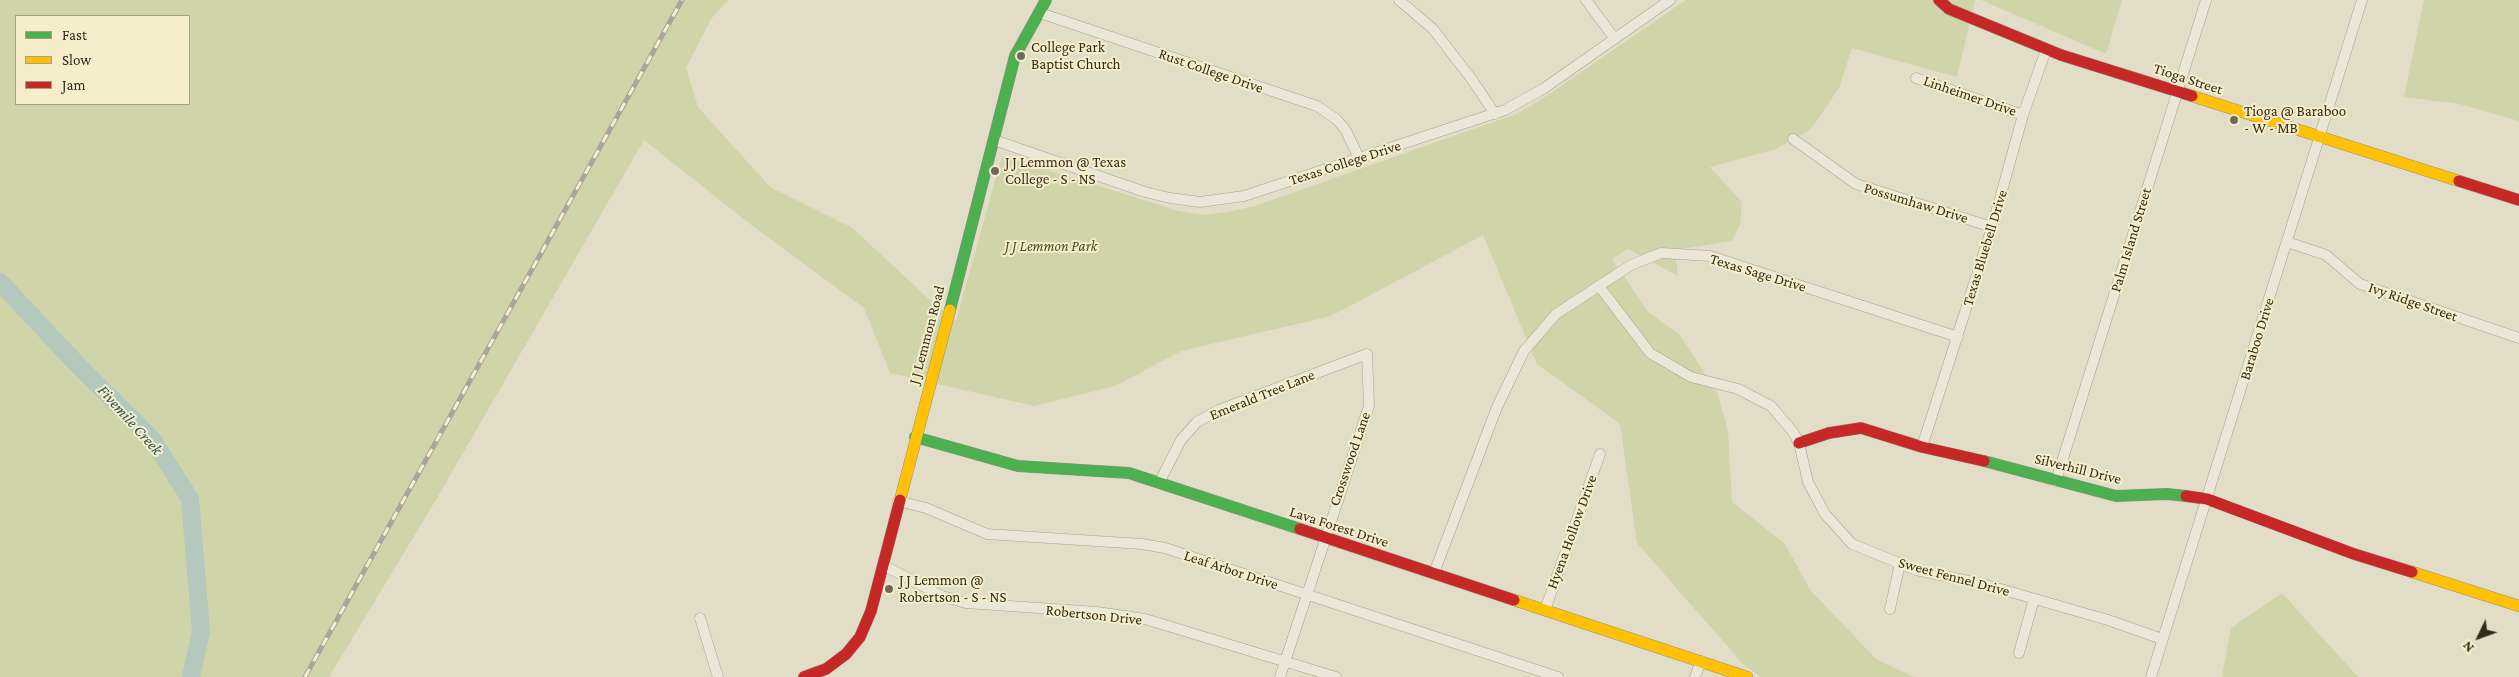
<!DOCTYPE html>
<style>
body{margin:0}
#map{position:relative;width:2519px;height:677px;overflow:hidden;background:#e2ddc7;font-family:"Crimson Pro",serif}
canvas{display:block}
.legend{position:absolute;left:15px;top:15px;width:175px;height:90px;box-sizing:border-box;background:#f6eecb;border:1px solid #a8a084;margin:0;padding:6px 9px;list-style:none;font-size:15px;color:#342a1a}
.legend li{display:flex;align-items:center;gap:10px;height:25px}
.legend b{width:25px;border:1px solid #a8a084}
.north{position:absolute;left:2454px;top:612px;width:50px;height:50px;-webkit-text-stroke:4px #f6eecb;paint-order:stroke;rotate:228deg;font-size:14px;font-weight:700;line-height:20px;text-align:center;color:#342a1a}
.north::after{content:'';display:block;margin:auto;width:18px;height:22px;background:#342a1a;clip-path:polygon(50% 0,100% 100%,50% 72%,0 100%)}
</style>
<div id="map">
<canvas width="2519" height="677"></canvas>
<ul class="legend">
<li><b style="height:6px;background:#4caf50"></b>Fast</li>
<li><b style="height:6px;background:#ffc107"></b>Slow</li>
<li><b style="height:6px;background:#c62828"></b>Jam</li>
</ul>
<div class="north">N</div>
</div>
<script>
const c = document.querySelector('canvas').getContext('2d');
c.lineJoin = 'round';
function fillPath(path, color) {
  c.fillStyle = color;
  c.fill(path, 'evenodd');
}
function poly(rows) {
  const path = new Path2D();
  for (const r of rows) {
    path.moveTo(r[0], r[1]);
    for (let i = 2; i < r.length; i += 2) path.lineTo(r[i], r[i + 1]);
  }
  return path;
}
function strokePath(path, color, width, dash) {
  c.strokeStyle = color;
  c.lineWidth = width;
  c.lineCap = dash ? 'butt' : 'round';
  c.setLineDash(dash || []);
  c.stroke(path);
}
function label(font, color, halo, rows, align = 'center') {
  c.font = font + ' "Crimson Pro",serif';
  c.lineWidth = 4;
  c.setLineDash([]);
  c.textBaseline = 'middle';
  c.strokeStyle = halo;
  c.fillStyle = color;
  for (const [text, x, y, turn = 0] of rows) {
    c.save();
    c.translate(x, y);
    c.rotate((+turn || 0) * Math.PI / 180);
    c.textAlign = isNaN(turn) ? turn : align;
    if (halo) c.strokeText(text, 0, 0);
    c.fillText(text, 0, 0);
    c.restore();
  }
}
fillPath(poly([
 [0,0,728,0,711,19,686,68,698,107,770,187,851,227,929,299,956,321,1002,156,1179,211,1205,215,1233,211,1255,206,1516,114,1539,101,1686,0,1975,0,1957,77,1852,48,1839,88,1811,129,1776,149,1710,167,1742,202,1740,224,1732,241,1675,250,1678,276,1628,249,1612,259,1648,312,1680,335,1717,392,1728,431,1732,502,1785,544,1810,590,1876,659,1914,677,1761,677,1743,664,1637,543,1620,424,1537,364,1483,235,1331,316,1181,351,1115,386,1034,406,890,373,864,308,750,224,644,140,437,498,329,677,0,677],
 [16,16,189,16,189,104,16,104],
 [1981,0,2122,0,2106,54],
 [2424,0,2519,0,2519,121,2460,104,2404,97],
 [2282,593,2358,677,2222,677,2231,628]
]), '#cfd4a9');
strokePath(poly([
 [0,282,76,363,153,440,190,499,201,631,191,677]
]), '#b4c8bd', 18);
const street = poly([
 [1399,0,1433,29,1473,81,1495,114],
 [1586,0,1615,39],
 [1040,13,1317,106,1336,119,1345,129,1359,158],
 [1916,78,2023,115],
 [1793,139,1856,184,1992,227],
 [994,140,1145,192,1170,198,1200,202,1244,196,1505,110,1543,89,1670,0],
 [2287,242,2326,255,2360,284,2519,338],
 [1599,286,1650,353,1691,377,1738,389,1771,406,1793,432,1799,443,1808,482,1825,514,1852,544,1916,570,1983,584,2108,620,2162,639],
 [1922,447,1992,227,2023,115,2046,50],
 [2056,481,2206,0],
 [1159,483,1181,440,1197,422,1219,410,1367,354,1369,406,1280,677],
 [898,501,926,508,987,534,1142,544,1165,548,1558,677],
 [883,565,942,596,966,603,1097,612,1145,619,1336,677],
 [1434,573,1497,407,1524,351,1556,314,1631,265,1661,253,1710,256,1958,337],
 [1890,609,1900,563],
 [1545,610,1600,454],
 [700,618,718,677],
 [2019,653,2034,599],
 [1695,677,1701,661],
 [2151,677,2362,0]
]);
const fast = poly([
 [950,310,1015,56,1046,0],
 [915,437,1018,466,1129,473,1300,529],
 [1984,461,2116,496,2167,494,2186,496]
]);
const slow = poly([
 [2192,96,2459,181],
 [900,500,950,310],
 [2412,572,2519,606],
 [1514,600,1747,677]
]);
const jam = poly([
 [1939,0,1949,9,2061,55,2192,96],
 [2459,181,2519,200],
 [1799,443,1829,433,1861,428,1922,447,1984,461],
 [2186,496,2207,499,2354,554,2412,572],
 [1300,529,1514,600],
 [804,677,826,669,846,654,860,637,871,611,900,500]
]);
strokePath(street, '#a7a191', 11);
strokePath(fast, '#969081', 12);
strokePath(slow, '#969081', 12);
strokePath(jam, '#969081', 12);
strokePath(street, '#eae7d9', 10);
strokePath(fast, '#4caf50', 11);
strokePath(slow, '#ffc107', 11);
strokePath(jam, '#c62828', 11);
const rail = poly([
 [305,677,682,0]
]);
strokePath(rail, '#a9a59a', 5);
strokePath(rail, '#f6eecb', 3, [9]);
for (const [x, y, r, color] of [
 [1021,56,5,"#716957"],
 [2234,120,5,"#716957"],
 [995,171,5,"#716957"],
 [889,589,5,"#716957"]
]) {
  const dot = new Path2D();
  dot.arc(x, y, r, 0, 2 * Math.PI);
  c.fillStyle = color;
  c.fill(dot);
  strokePath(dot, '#f6eecb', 2);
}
label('15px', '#342a1a', '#f6eecb', [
 ["College Park",1031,47],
 ["Baptist Church",1031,64],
 ["Tioga @ Baraboo",2244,111],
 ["- W - MB",2244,128],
 ["J J Lemmon @ Texas",1005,162],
 ["College - S - NS",1005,179],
 ["J J Lemmon @",899,580],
 ["Robertson - S - NS",899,597]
], 'left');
label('15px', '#342a1a', '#f6eecb', [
 ["Rust College Drive",1211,71,19],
 ["Tioga Street",2188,79,18],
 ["Linheimer Drive",1970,96,19],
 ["Texas College Drive",1345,163,-18],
 ["Possumhaw Drive",1916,203,17],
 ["Palm Island Street",2131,240,-73],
 ["Texas Bluebell Drive",1985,248,-73],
 ["Texas Sage Drive",1758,273,17],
 ["Ivy Ridge Street",2413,302,19],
 ["J J Lemmon Road",927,335,-75],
 ["Baraboo Drive",2257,339,-73],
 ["Emerald Tree Lane",1262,395,-22],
 ["Crosswood Lane",1350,459,-71],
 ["Silverhill Drive",2078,469,14],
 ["Lava Forest Drive",1339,527,18],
 ["Hyena Hollow Drive",1572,532,-70],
 ["Leaf Arbor Drive",1231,570,18],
 ["Sweet Fennel Drive",1954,577,15],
 ["Robertson Drive",1094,615,6]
]);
label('italic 15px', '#405120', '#f6eecb', [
 ["J J Lemmon Park",1051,246]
]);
label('italic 16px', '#295355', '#f6eecb', [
 ["Fivemile Creek",130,420,48]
]);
</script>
